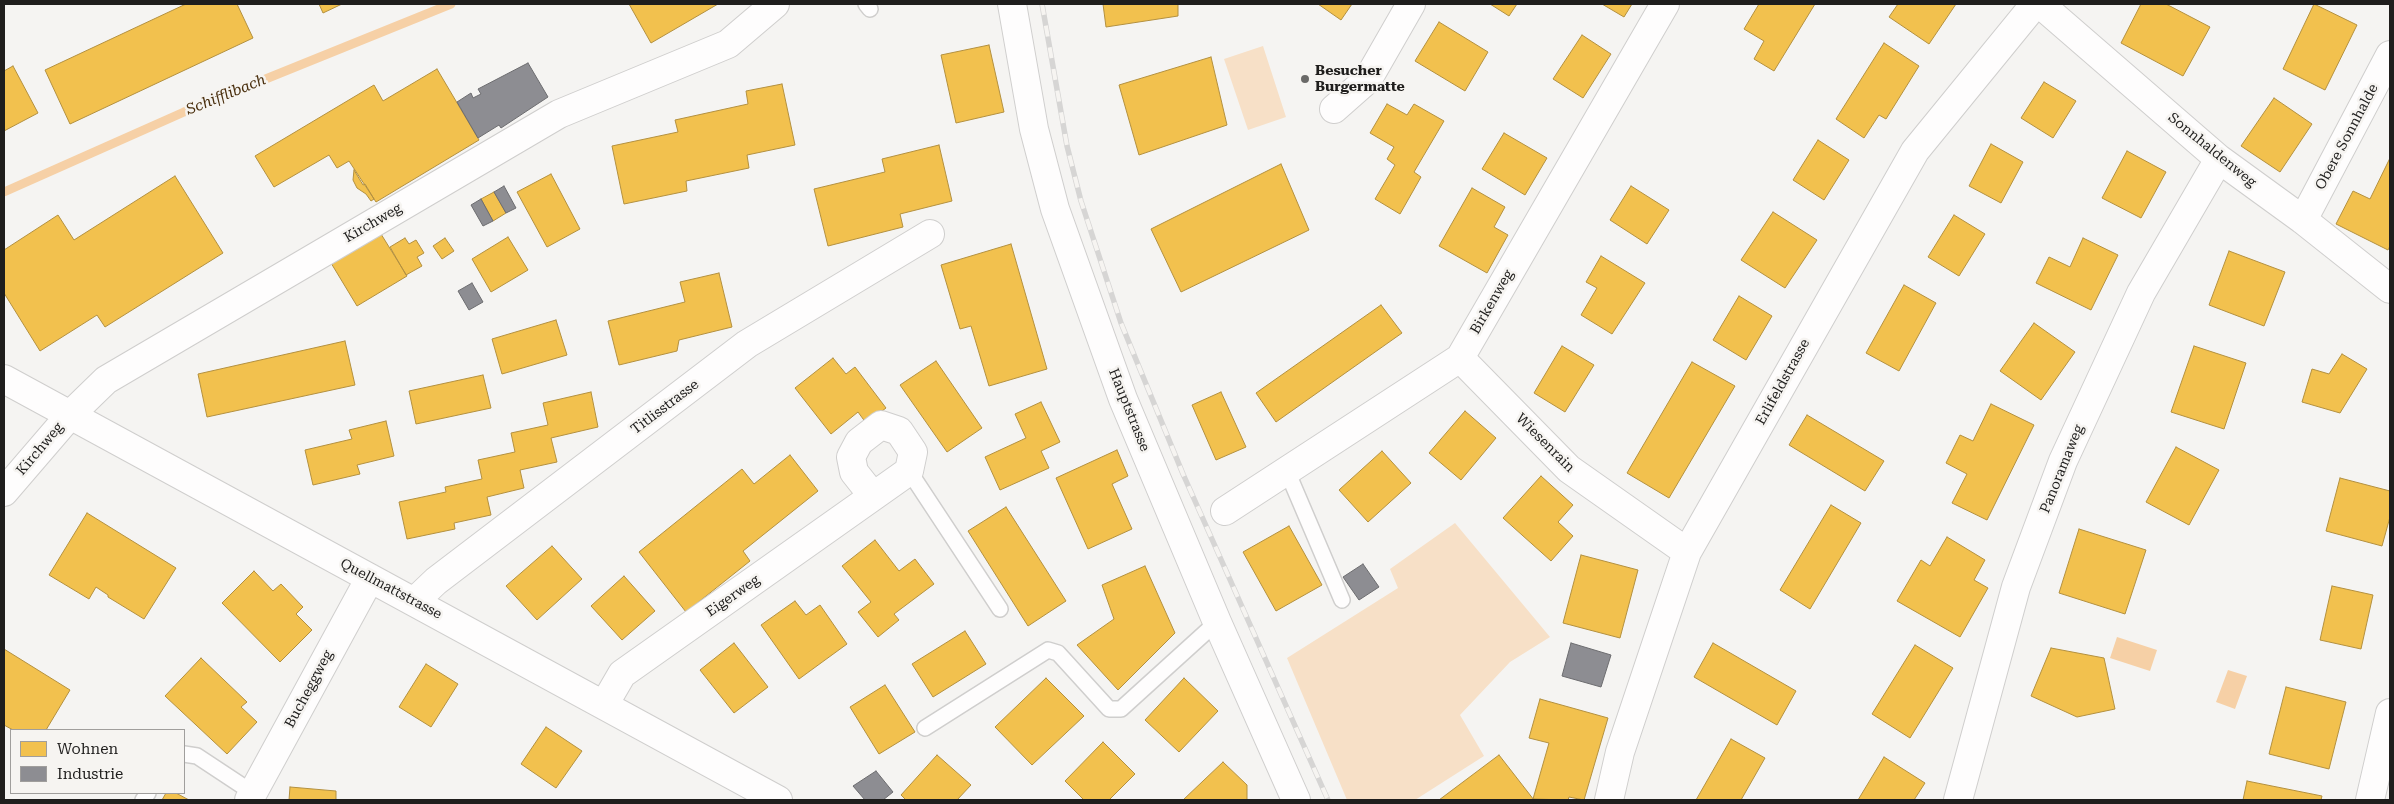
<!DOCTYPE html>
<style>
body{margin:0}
#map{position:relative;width:2394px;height:804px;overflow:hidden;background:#f5f4f2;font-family:"Roboto Serif",serif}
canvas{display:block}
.frame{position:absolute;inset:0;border:5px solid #1f1e1d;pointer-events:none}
.legend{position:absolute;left:10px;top:729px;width:175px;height:65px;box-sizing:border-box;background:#f6f4f1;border:1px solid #a09e9c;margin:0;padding:6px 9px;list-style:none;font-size:15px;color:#1f1e1d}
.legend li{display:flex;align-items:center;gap:10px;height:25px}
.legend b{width:25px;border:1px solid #a09e9c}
</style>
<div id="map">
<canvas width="2394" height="804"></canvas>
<div class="frame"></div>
<ul class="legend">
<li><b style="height:14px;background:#f2c14e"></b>Wohnen</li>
<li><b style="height:14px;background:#8d8d92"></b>Industrie</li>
</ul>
</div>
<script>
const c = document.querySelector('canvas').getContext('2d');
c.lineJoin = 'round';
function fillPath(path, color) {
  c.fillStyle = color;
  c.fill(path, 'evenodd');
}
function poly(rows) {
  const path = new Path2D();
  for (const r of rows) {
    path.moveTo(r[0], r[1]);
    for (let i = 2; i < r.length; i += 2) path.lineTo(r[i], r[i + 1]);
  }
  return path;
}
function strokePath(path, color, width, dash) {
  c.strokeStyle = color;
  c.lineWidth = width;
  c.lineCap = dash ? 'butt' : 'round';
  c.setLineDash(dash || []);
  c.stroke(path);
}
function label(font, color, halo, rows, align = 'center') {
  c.font = font + ' "Roboto Serif",serif';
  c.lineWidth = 5;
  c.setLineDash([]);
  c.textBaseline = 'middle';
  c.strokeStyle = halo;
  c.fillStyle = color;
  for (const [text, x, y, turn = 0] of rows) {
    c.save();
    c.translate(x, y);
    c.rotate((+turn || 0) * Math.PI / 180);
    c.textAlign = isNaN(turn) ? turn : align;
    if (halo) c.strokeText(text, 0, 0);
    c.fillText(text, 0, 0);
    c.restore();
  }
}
fillPath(poly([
 [1263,46,1286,117,1248,130,1224,59],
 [1455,523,1550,637,1510,662,1460,715,1484,756,1415,800,1347,800,1287,658,1398,588,1390,569]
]), '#f7e0c7');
fillPath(poly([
 [2117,637,2157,650,2150,671,2110,658],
 [2228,670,2247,676,2235,709,2216,702]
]), '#f6d0a6');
const homes = poly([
 [186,4,237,4,253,38,70,124,45,70,186,4],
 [319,4,342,4,323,13,319,4],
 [629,4,718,4,651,43,629,4],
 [1103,4,1178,4,1178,16,1106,27,1103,4],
 [1318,4,1352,4,1341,20,1318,4],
 [1490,4,1517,4,1509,16,1490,4],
 [1602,4,1632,4,1624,17,1602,4],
 [1759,4,1815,4,1774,71,1754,59,1764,41,1744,29,1759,4],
 [1898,4,1956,4,1929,44,1889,17,1898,4],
 [2141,4,2166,4,2210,27,2183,76,2121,43,2141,4],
 [2314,4,2357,25,2325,90,2283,69,2314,4],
 [1439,22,1488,52,1465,91,1415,61,1439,22],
 [1582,35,1611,54,1583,98,1553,79,1582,35],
 [1884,43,1919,66,1886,119,1879,115,1864,138,1836,119,1884,43],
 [989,45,1004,112,956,123,941,55,989,45],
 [1211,57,1227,125,1139,155,1119,85,1211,57],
 [13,66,38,113,4,131,4,71,13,66],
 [437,69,479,140,376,202,349,161,337,168,329,155,274,187,255,156,374,85,383,101,437,69],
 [2044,82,2076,101,2053,138,2021,118,2044,82],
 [782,84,795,145,747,155,749,168,686,181,687,191,624,204,612,146,678,132,675,120,748,104,746,91,782,84],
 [2274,98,2312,124,2280,172,2241,146,2274,98],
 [1387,104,1407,115,1414,104,1444,121,1414,172,1421,177,1400,214,1375,199,1395,165,1387,159,1394,147,1370,133,1387,104],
 [1504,133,1547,158,1525,195,1482,169,1504,133],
 [1818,140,1849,160,1824,200,1793,180,1818,140],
 [1991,144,2023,162,2001,203,1969,186,1991,144],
 [939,145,952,201,900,214,903,227,828,246,814,189,885,172,882,159,939,145],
 [2127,151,2166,172,2141,218,2102,198,2127,151],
 [2390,158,2390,246,2388,250,2336,224,2353,191,2370,199,2390,158],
 [1281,164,1309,230,1181,292,1151,229,1281,164],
 [354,170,363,185,365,184,374,199,371,201,366,194,357,188,353,180,354,170],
 [551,174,580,229,547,247,517,192,551,174],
 [175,176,223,253,105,327,97,315,40,351,4,293,4,250,58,215,74,240,175,176],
 [1631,186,1669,210,1647,244,1610,220,1631,186],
 [1472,188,1505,207,1494,227,1508,235,1487,273,1439,246,1472,188],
 [494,192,506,213,493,221,481,199,494,192],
 [1773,212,1817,240,1785,288,1741,260,1773,212],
 [1954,215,1985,234,1959,276,1928,257,1954,215],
 [381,234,407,276,357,306,331,263,381,234],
 [508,237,528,270,491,292,472,259,508,237],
 [405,238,409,244,416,240,424,253,417,257,422,266,406,275,390,247,405,238],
 [445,238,454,251,442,259,433,246,445,238],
 [2083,238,2118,255,2091,310,2036,283,2049,257,2070,267,2083,238],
 [1011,244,1047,369,989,386,971,326,960,329,941,265,1011,244],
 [2229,251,2285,272,2264,326,2209,305,2229,251],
 [1601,256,1645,283,1612,334,1581,315,1597,288,1586,282,1601,256],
 [719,273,732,327,679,340,677,351,619,365,608,321,685,302,680,282,719,273],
 [1904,285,1936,303,1899,371,1866,353,1904,285],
 [1739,296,1772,316,1746,360,1713,340,1739,296],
 [1381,305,1402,333,1276,422,1256,393,1381,305],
 [556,320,567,355,502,374,492,339,556,320],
 [2034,323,2075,352,2041,400,2000,371,2034,323],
 [345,341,355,385,207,417,198,374,345,341],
 [1562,346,1594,365,1565,412,1534,393,1562,346],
 [2194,346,2246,363,2224,429,2171,412,2194,346],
 [2342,354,2367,369,2340,413,2302,402,2312,369,2329,374,2342,354],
 [833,358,846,374,855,367,886,408,866,423,858,412,831,434,795,388,833,358],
 [936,361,982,428,947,452,900,385,936,361],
 [1692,362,1735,386,1669,498,1627,473,1692,362],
 [483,375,491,408,416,424,409,391,483,375],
 [591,392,598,427,551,438,557,462,520,470,524,488,487,497,491,515,454,523,455,529,407,539,399,502,446,492,445,487,482,479,478,460,515,452,511,433,548,425,543,403,591,392],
 [1221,392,1246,447,1216,460,1192,405,1221,392],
 [1041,402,1060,442,1041,451,1049,468,1000,490,985,457,1026,438,1015,414,1041,402],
 [1991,404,2034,425,1987,520,1952,503,1967,474,1946,463,1960,435,1973,441,1991,404],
 [1465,411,1496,438,1461,480,1429,453,1465,411],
 [1807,415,1884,461,1865,491,1789,445,1807,415],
 [386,421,394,456,357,465,360,474,313,485,305,450,352,439,349,430,386,421],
 [2176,447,2219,470,2189,525,2146,502,2176,447],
 [1117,450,1128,476,1112,484,1132,529,1088,549,1056,478,1117,450],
 [1382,451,1411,483,1368,522,1339,490,1382,451],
 [790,455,818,491,743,551,750,561,686,612,639,552,742,469,754,484,790,455],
 [1541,476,1573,505,1558,522,1573,536,1551,561,1503,518,1541,476],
 [2340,478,2390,491,2390,517,2382,546,2326,531,2340,478],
 [1831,505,1861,523,1810,609,1780,590,1831,505],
 [1006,507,1066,601,1028,626,968,531,1006,507],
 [87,513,176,568,144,619,108,597,108,595,96,587,89,599,49,575,87,513],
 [1289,526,1322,585,1276,611,1243,552,1289,526],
 [2079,529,2146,550,2125,614,2059,593,2079,529],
 [1947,537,1985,560,1974,580,1988,588,1960,637,1897,601,1921,560,1930,566,1947,537],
 [875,540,899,571,915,559,934,584,894,614,899,620,878,637,858,612,871,602,842,566,875,540],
 [552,546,582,579,537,620,506,586,552,546],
 [1581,555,1638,570,1620,638,1563,623,1581,555],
 [1145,566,1175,633,1118,690,1077,645,1114,619,1102,585,1145,566],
 [254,571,273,591,281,584,303,607,296,614,312,630,280,662,222,603,254,571],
 [624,576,655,611,622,640,591,606,624,576],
 [2332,586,2373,595,2361,649,2320,640,2332,586],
 [795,601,806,615,820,605,847,644,799,679,761,625,795,601],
 [965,631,986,664,933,697,912,664,965,631],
 [734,643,768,687,734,713,700,670,734,643],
 [1713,643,1796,691,1777,725,1694,677,1713,643],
 [1915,645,1953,668,1910,738,1872,714,1915,645],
 [2051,648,2104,658,2115,709,2077,717,2031,696,2051,648],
 [4,649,70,690,46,730,13,730,4,725,4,649],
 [201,658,247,702,241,707,257,722,227,754,165,696,201,658],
 [426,664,458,684,431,727,399,707,426,664],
 [1046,678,1084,716,1032,765,995,727,1046,678],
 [1184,678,1218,711,1179,752,1145,720,1184,678],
 [885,685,915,732,879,754,850,707,885,685],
 [2286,687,2346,702,2329,769,2269,754,2286,687],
 [1540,699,1608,718,1584,800,1569,797,1568,800,1533,799,1549,743,1529,738,1540,699],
 [546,727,582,751,556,788,521,764,546,727],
 [1731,739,1765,758,1741,800,1696,800,1731,739],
 [1103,742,1135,774,1109,800,1084,800,1065,781,1103,742],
 [937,755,971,785,957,800,906,800,901,795,937,755],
 [1499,755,1534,800,1439,800,1499,755],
 [1884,757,1925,783,1914,800,1858,800,1884,757],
 [1223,762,1247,785,1247,800,1183,800,1223,762],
 [2247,781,2322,796,2321,800,2243,800,2247,781],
 [290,787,336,791,336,800,289,800,290,787],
 [166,793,176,793,189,800,162,800,166,793]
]);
fillPath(homes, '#f2c14e');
strokePath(homes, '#b3903f', 1);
const industry = poly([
 [528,63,548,97,501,128,499,125,478,138,457,102,471,93,473,98,481,94,478,89,528,63],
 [504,186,516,208,506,213,494,192,504,186],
 [481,199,493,221,483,226,471,205,481,199],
 [472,283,483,302,469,310,458,291,472,283],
 [1363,564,1379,587,1359,600,1343,577,1363,564],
 [1571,643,1611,655,1601,687,1562,676,1571,643],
 [876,771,893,792,883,800,865,800,853,786,876,771]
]);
fillPath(industry, '#8d8d92');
strokePath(industry, '#6c6c6f', 1);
strokePath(poly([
 [4,192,184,112,451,4]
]), '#f6d0a6', 9);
const lane = poly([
 [866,4,870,9],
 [909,471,1000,609],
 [1287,471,1342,600],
 [925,728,1048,650,1058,653,1109,709,1121,709,1217,622],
 [184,754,197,756,253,793],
 [143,800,148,793]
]);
const street = poly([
 [2040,4,2219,159,2303,220,2390,289],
 [1334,109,1368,79,1411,4],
 [2303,220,2390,55],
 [1460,358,1569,469,1687,552],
 [4,379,778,800],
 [4,492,71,414,106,380,559,114,728,44,775,4],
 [1225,511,1460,358,1665,4],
 [415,601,436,581,747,344,930,234],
 [604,705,622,674,909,471,913,452,899,431,881,425,859,442,851,457,854,472,873,496],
 [249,800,370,578],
 [1609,800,1620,752,1687,552,1915,151,2035,4],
 [1958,800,2016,587,2063,461,2141,293,2219,159],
 [2370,800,2390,713]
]);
const secondary = poly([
 [1012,4,1034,129,1055,209,1123,399,1217,622,1296,800]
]);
strokePath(lane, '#cfcecd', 18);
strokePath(street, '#cfcecd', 30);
strokePath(secondary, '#cfcecd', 30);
strokePath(lane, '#fefdfd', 15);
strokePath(street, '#fefdfd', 28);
strokePath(secondary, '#fefdfd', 28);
const rail = poly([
 [1042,4,1067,146,1081,201,1121,323,1183,474,1328,800]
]);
strokePath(rail, '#d6d5d4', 5.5);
strokePath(rail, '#f6f4f1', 4, [11]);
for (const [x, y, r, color] of [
 [1305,79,5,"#6a6968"]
]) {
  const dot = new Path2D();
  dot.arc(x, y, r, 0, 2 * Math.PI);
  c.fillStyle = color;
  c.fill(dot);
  strokePath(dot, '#f6f4f1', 2);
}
label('bold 14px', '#1f1e1d', '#f6f4f1', [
 ["Besucher",1315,71],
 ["Burgermatte",1315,87]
], 'left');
label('14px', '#1f1e1d', '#f6f4f1', [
 ["Obere Sonnhalde",2347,137,-62],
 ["Sonnhaldenweg",2212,150,39],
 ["Kirchweg",373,223,-30],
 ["Birkenweg",1492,302,-60],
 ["Erlifeldstrasse",1783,382,-61],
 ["Titlisstrasse",665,407,-37],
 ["Hauptstrasse",1129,410,68],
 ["Wiesenrain",1545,443,45],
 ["Kirchweg",40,449,-50],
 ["Panoramaweg",2062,469,-68],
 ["Quellmattstrasse",391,589,28],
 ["Eigerweg",733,596,-35],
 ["Bucheggweg",309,689,-62]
]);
label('italic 15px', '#492e0d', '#f6f4f1', [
 ["Schifflibach",226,95,-22]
]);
</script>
